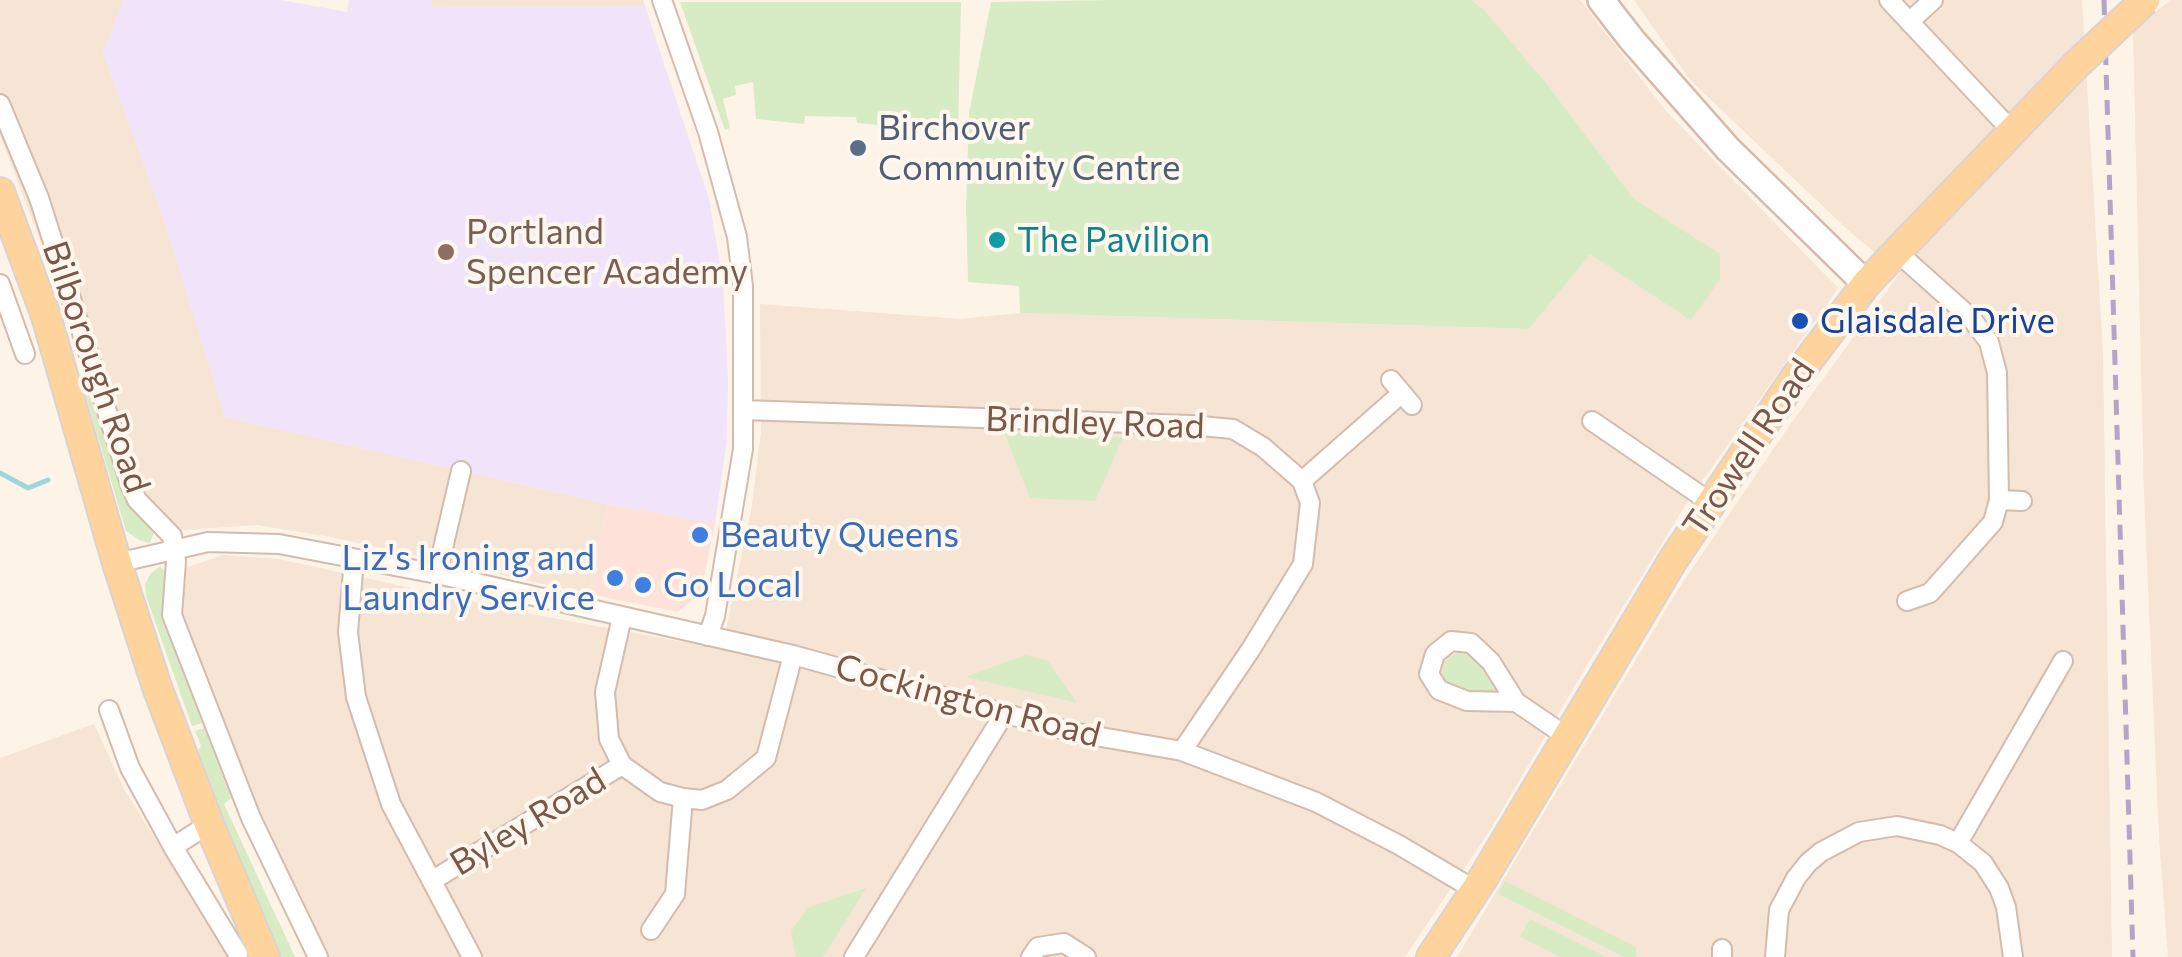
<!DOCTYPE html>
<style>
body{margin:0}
canvas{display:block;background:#fef3e7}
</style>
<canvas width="2182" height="957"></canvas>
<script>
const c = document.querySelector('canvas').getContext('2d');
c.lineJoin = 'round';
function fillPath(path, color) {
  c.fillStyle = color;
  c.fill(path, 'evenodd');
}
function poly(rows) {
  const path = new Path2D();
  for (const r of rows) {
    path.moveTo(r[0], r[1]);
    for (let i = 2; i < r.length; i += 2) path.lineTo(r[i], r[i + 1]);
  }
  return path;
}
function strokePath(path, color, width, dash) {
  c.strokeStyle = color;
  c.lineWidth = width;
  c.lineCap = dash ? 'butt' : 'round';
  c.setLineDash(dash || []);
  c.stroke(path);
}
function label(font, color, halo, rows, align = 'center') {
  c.font = font + ' Commissioner,sans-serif';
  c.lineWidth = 8;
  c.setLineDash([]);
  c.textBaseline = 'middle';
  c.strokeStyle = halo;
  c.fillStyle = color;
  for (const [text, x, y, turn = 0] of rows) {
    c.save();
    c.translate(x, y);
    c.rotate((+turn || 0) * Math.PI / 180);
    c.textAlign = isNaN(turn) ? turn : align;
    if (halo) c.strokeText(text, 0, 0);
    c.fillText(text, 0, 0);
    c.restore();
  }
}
fillPath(poly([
 [0,0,124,0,103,52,165,223,225,417,607,504,589,594,331,537,257,525,154,532,123,491,49,263,0,135],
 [431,0,643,0,645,6,431,7],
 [1471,0,1580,0,1666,111,1838,288,1686,504,1587,665,1492,827,1405,957,307,957,231,798,209,743,162,607,167,574,223,555,279,559,520,612,722,649,752,505,761,432,760,304,960,319,1020,313,1529,329,1634,199,1546,83,1484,11],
 [1634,0,2082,0,2103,354,2112,957,1457,957,1681,585,1792,422,1900,273,1849,231,1690,80],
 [2170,0,2182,0,2182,957,2168,957,2159,837,2144,493,2133,31],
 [94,724,125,791,230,957,0,957,0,758]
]), '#f6e4d4');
fillPath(poly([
 [607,504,715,523,701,593,678,612,589,594]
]), '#fee2da');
fillPath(poly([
 [124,0,280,0,347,12,349,0,431,0,432,7,645,6,709,199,723,282,728,378,727,439,715,523,607,504,225,417,165,223,103,52]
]), '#f0e3fa');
fillPath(poly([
 [1113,0,1471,0,1484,10,1546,83,1634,199,1720,254,1720,279,1691,320,1590,254,1529,329,1020,313,1019,286,968,282,966,207,969,113,991,2],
 [680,2,961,2,958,132,857,123,856,117,805,116,804,124,756,119,753,82,735,86,736,95,723,99,730,128,725,130],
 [80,377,85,377,123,491,154,532,150,543,139,540,126,531],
 [1004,432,1123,437,1095,501,1030,498],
 [160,566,167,574,162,607,202,723,192,726,146,596,145,585,150,574],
 [1463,652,1475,658,1502,690,1502,696,1468,693,1448,687,1443,678,1443,666,1450,657],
 [1025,655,1047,660,1077,703,966,677],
 [204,728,231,798,224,804,295,957,278,957,248,886,198,750,201,746,195,731],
 [1505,881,1636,947,1636,957,1624,957,1498,894],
 [866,888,823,957,796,957,791,932,807,908],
 [1530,919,1606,957,1561,957,1520,937]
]), '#d7ecc4');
strokePath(poly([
 [0,473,28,488,48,480]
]), '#9fd6db', 5);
const street = poly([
 [662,0,708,132,737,237,743,286,743,449,715,616,708,636],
 [1889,0,2011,130],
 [1909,22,1933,0],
 [0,104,39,198,131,487,137,500,172,536,176,561,172,615,251,818,318,957],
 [1896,251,1971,318,1989,342,1997,373,1999,500,1993,522,1930,593,1907,601],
 [0,284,25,354],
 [1391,380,1412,405],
 [743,410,1190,425,1233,429,1263,447,1302,481,1310,503,1303,564,1251,649,1182,751],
 [1592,421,1710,502],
 [1302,481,1402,393],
 [1999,500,2022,501],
 [354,559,348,632,356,697,391,804,472,957],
 [117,563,208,542,279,544,437,574,793,655,1072,732,1182,751,1316,802,1399,845,1475,890],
 [437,574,461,471],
 [622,617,605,692,609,739,622,765,660,792,683,798,702,800,727,790,766,758,793,655],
 [1516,702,1491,662,1471,643,1451,641,1435,654,1429,674,1439,690,1467,701,1516,702,1566,736],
 [109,710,130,768,173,847,238,954],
 [1958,843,2063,661],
 [173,847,209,824],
 [433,880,622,765],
 [651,930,675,894,683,798],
 [854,957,1004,714],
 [1031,957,1038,947,1064,943,1086,957],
 [1722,957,1722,949],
 [1775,957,1779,910,1796,878,1808,863,1821,852,1859,832,1897,826,1940,835,1958,843,1983,863,1999,888,2006,907,2013,957]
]);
const secondary = poly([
 [1601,0,1632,40,1728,149,1866,284]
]);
const primary = poly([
 [0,192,46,316,117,563,157,687,209,824,265,957],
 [1431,957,1482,880,1673,560,1795,378,1866,284,2074,67]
]);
strokePath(street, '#d3bcae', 22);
strokePath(secondary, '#d6bbab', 30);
strokePath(primary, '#dcd3d0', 32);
strokePath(street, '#fff', 18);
strokePath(secondary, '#fff', 25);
strokePath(primary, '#ffd39c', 28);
strokePath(poly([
 [2104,0,2133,957]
]), '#b5a3c9', 5, [15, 10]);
const primaryBridge = poly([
 [2074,67,2145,0]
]);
strokePath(primaryBridge, '#dcd3d0', 32, []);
strokePath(primaryBridge, '#ffd39c', 28);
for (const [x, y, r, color] of [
 [858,148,10,"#5c6f8a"],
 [997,240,10,"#0f9aa8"],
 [446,252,10,"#8d6e63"],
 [1800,321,10,"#1a4fb4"],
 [700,535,10,"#3f7fe0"],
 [615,578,10,"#3f7fe0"],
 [643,585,10,"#3f7fe0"]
]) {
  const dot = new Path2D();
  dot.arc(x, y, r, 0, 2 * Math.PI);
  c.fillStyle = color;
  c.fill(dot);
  strokePath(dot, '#fff7ee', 4);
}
label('35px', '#4e5e75', '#fff7ee', [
 ["Birchover",878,128],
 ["Community Centre",878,168]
], 'left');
label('35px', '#785e54', '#fff7ee', [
 ["Portland",466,232],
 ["Spencer Academy",466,272]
], 'left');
label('35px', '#0d838f', '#fff7ee', [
 ["The Pavilion",1017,240]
], 'left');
label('35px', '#164399', '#fff7ee', [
 ["Glaisdale Drive",1820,321]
], 'left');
label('35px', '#795749', '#fff7ee', [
 ["Bilborough Road",96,367,71],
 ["Brindley Road",1095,423,2],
 ["Trowell Road",1749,448,-56],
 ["Cockington Road",968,701,15],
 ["Byley Road",528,822,-31]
]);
label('35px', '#366cbe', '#fff7ee', [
 ["Beauty Queens",720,535],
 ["Liz's Ironing and",595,558,"right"],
 ["Laundry Service",595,598,"right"],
 ["Go Local",663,585]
], 'left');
</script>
